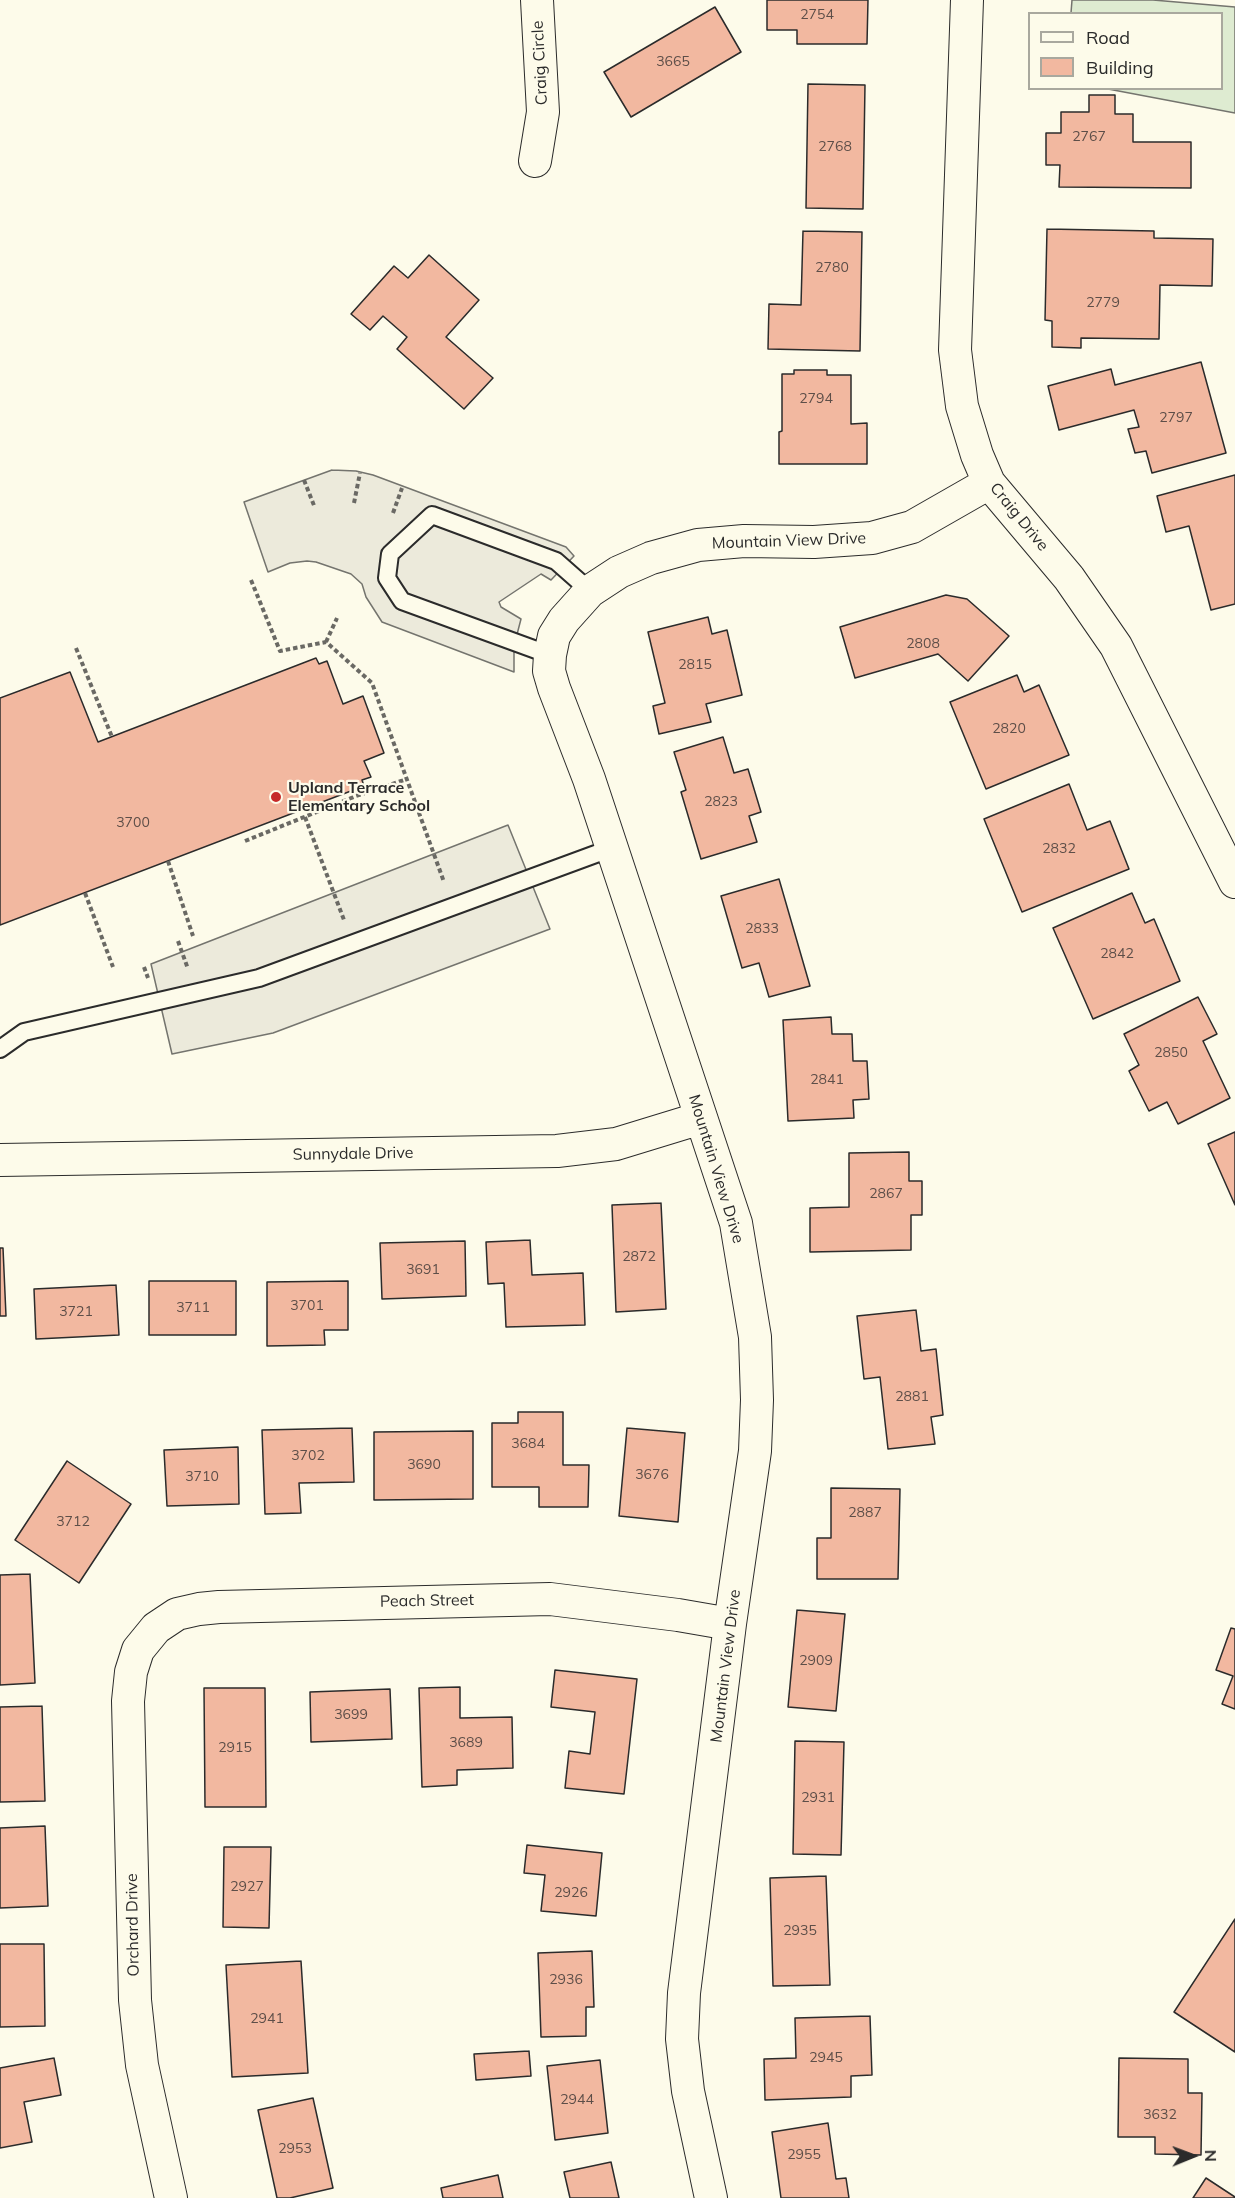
<!DOCTYPE html>
<style>
body{margin:0}
#map{position:relative;width:1235px;height:2198px;overflow:hidden;background:#fdfbea;font-family:Mulish,sans-serif}
canvas{display:block}
.legend{position:absolute;left:1028px;top:12px;width:195px;height:78px;box-sizing:border-box;background:#fdfbea;border:2px solid #a9a89e;margin:0;padding:8px 10px;list-style:none;font-size:18px;color:#2b2b2b}
.legend li{display:flex;align-items:center;gap:12px;height:30px}
.legend b{width:30px;border:2px solid #a9a89e}
.north{position:absolute;left:1163px;top:2126px;width:60px;height:60px;-webkit-text-stroke:4px #fdfbea;paint-order:stroke;rotate:89deg;font-size:16px;font-weight:700;line-height:24px;text-align:center;color:#2b2b2b}
.north::after{content:'';display:block;margin:auto;width:21px;height:27px;background:#2b2b2b;clip-path:polygon(50% 0,100% 100%,50% 72%,0 100%)}
</style>
<div id="map">
<canvas width="1235" height="2198"></canvas>
<ul class="legend">
<li><b style="height:8px;background:#fdfbea"></b>Road</li>
<li><b style="height:16px;background:#f2b8a0"></b>Building</li>
</ul>
<div class="north">N</div>
</div>
<script>
const c = document.querySelector('canvas').getContext('2d');
c.lineJoin = 'round';
function fillPath(path, color) {
  c.fillStyle = color;
  c.fill(path, 'evenodd');
}
function poly(rows) {
  const path = new Path2D();
  for (const r of rows) {
    path.moveTo(r[0], r[1]);
    for (let i = 2; i < r.length; i += 2) path.lineTo(r[i], r[i + 1]);
  }
  return path;
}
function strokePath(path, color, width, dash) {
  c.strokeStyle = color;
  c.lineWidth = width;
  c.lineCap = dash ? 'butt' : 'round';
  c.setLineDash(dash || []);
  c.stroke(path);
}
function label(font, color, halo, rows, align = 'center') {
  c.font = font + ' Mulish,sans-serif';
  c.lineWidth = 4.5;
  c.setLineDash([]);
  c.textBaseline = 'middle';
  c.strokeStyle = halo;
  c.fillStyle = color;
  for (const [text, x, y, turn = 0] of rows) {
    c.save();
    c.translate(x, y);
    c.rotate((+turn || 0) * Math.PI / 180);
    c.textAlign = isNaN(turn) ? turn : align;
    if (halo) c.strokeText(text, 0, 0);
    c.fillText(text, 0, 0);
    c.restore();
  }
}
const green = poly([
 [1072,0,1153,0,1235,7,1235,113,1108,89,1222,88,1222,14,1071,13,1072,0]
]);
fillPath(green, '#deebd1');
strokePath(green, '#74746e', 1.5);
const parking = poly([
 [332,470,356,471,373,475,566,547,574,556,551,580,541,574,499,602,501,607,521,619,514,646,514,672,382,622,366,597,362,584,351,574,316,562,307,561,290,563,268,572,244,502,332,470],
 [508,825,550,929,273,1033,172,1054,151,964,508,825]
]);
fillPath(parking, '#eceadb');
strokePath(parking, '#74746e', 1.5);
const building = poly([
 [767,0,868,0,867,44,797,44,797,30,767,30,767,0],
 [715,7,741,52,631,117,604,72,715,7],
 [808,84,865,85,863,209,806,208,808,84],
 [1089,95,1115,95,1115,114,1133,114,1133,142,1191,142,1191,188,1059,187,1060,165,1046,165,1046,133,1061,133,1061,112,1089,112,1089,95],
 [1047,229,1154,231,1154,238,1213,239,1212,286,1160,285,1159,339,1081,338,1081,348,1052,347,1052,321,1045,320,1047,229],
 [803,231,862,232,860,351,768,349,769,304,801,305,803,231],
 [429,255,479,300,446,337,493,378,464,409,397,349,407,337,383,316,370,330,351,314,394,266,408,278,429,255],
 [1201,362,1226,453,1152,473,1146,451,1135,453,1128,429,1139,427,1134,410,1059,430,1048,386,1111,369,1115,385,1201,362],
 [794,370,827,370,827,375,851,375,851,424,867,423,867,464,779,464,779,432,782,431,782,374,794,374,794,370],
 [1235,475,1235,604,1211,610,1189,526,1166,532,1157,496,1235,475],
 [946,595,967,599,1009,636,968,681,938,654,855,678,840,627,946,595],
 [708,617,712,634,727,630,742,695,706,704,711,722,659,734,653,706,665,703,648,632,708,617],
 [316,658,319,664,327,661,343,704,363,696,384,753,364,761,371,777,362,780,364,786,0,925,0,698,70,672,98,742,316,658],
 [1017,675,1024,692,1039,685,1069,755,986,789,950,702,1017,675],
 [723,737,734,773,748,769,761,812,749,816,757,842,701,859,681,792,686,790,674,752,723,737],
 [1069,784,1087,830,1110,821,1129,869,1022,912,984,819,1069,784],
 [779,879,810,986,769,997,759,963,742,968,721,896,779,879],
 [1132,893,1145,923,1154,919,1180,981,1093,1019,1053,928,1132,893],
 [1198,997,1217,1034,1203,1041,1230,1098,1178,1124,1167,1102,1149,1111,1129,1071,1139,1065,1124,1034,1198,997],
 [831,1017,832,1034,852,1034,853,1061,867,1061,869,1099,853,1100,854,1118,788,1121,783,1020,831,1017],
 [1235,1132,1235,1205,1208,1144,1235,1132],
 [909,1152,909,1181,922,1181,922,1215,911,1215,911,1250,810,1252,810,1208,849,1207,849,1153,909,1152],
 [661,1203,666,1309,616,1312,612,1205,661,1203],
 [530,1240,532,1275,583,1273,585,1325,506,1327,504,1283,488,1284,486,1242,530,1240],
 [465,1241,466,1296,382,1299,380,1243,465,1241],
 [0,1248,3,1248,6,1316,0,1316,0,1248],
 [149,1281,236,1281,236,1335,149,1335,149,1281],
 [348,1281,348,1330,324,1330,325,1345,267,1346,267,1282,348,1281],
 [116,1285,119,1335,36,1339,34,1289,116,1285],
 [916,1310,921,1351,936,1349,943,1415,931,1417,935,1444,888,1449,880,1377,864,1379,857,1316,916,1310],
 [518,1412,563,1412,563,1465,589,1465,588,1507,539,1507,539,1487,492,1487,492,1423,518,1423,518,1412],
 [352,1428,354,1482,299,1483,301,1513,265,1514,262,1430,352,1428],
 [627,1428,685,1433,678,1522,619,1516,627,1428],
 [473,1431,473,1499,374,1500,374,1432,473,1431],
 [238,1447,239,1504,167,1506,164,1450,238,1447],
 [67,1461,131,1504,79,1583,15,1540,67,1461],
 [831,1488,900,1489,898,1579,817,1579,817,1538,831,1538,831,1488],
 [30,1574,35,1683,0,1685,0,1575,30,1574],
 [797,1610,845,1614,836,1711,788,1707,797,1610],
 [1231,1628,1235,1629,1235,1709,1222,1704,1233,1676,1216,1670,1231,1628],
 [555,1670,637,1679,624,1794,565,1788,569,1751,590,1754,595,1712,551,1707,555,1670],
 [460,1687,460,1718,512,1717,513,1768,457,1770,457,1785,422,1787,419,1688,460,1687],
 [204,1688,265,1688,266,1807,205,1807,204,1688],
 [390,1689,392,1739,311,1742,310,1692,390,1689],
 [42,1706,45,1801,0,1802,0,1707,42,1706],
 [795,1741,844,1742,841,1855,793,1854,795,1741],
 [45,1826,48,1906,0,1908,0,1828,45,1826],
 [527,1845,602,1853,596,1916,541,1911,545,1875,524,1873,527,1845],
 [224,1847,271,1847,269,1928,223,1927,224,1847],
 [826,1876,830,1985,773,1986,770,1878,826,1876],
 [1235,1919,1235,2052,1174,2012,1235,1919],
 [0,1944,44,1944,45,2026,0,2027,0,1944],
 [592,1951,594,2007,586,2007,586,2036,541,2037,538,1953,592,1951],
 [301,1961,308,2073,232,2077,226,1965,301,1961],
 [870,2016,872,2075,851,2076,851,2097,765,2100,764,2059,796,2058,795,2018,870,2016],
 [529,2051,531,2076,476,2080,474,2054,529,2051],
 [54,2058,61,2095,24,2102,32,2142,0,2148,0,2068,54,2058],
 [1119,2058,1188,2059,1188,2093,1202,2093,1201,2155,1155,2154,1155,2137,1118,2137,1119,2058],
 [600,2060,608,2133,555,2140,547,2066,600,2060],
 [313,2098,333,2188,290,2198,277,2198,258,2110,313,2098],
 [828,2123,836,2179,846,2178,849,2198,781,2198,772,2132,828,2123],
 [611,2162,619,2198,570,2198,564,2172,611,2162],
 [498,2175,503,2198,443,2198,441,2188,498,2175],
 [1206,2178,1235,2197,1235,2198,1193,2198,1206,2178]
]);
fillPath(building, '#f2b8a0');
strokePath(building, '#2b2b2b', 1.5);
const service = poly([
 [550,655,402,601,387,578,390,554,432,515,556,561,590,591],
 [0,1049,24,1032,259,978,612,848]
]);
const minor = poly([
 [967,0,955,350,962,406,977,455,989,483,1069,578,1116,646,1235,882],
 [535,161,543,112,537,0],
 [0,1160,557,1151,616,1144,701,1118],
 [171,2198,142,2065,135,2000,128,1701,131,1672,138,1650,156,1628,177,1614,199,1609,219,1607,550,1599,678,1615,730,1624],
 [711,2198,688,2091,682,2039,684,1993,730,1624,755,1451,757,1400,755,1337,736,1223,589,779,554,688,549,671,550,655,554,636,564,620,590,591,619,572,651,558,698,545,744,541,814,542,872,538,912,527,989,483]
]);
strokePath(service, '#2b2b2b', 20);
strokePath(minor, '#2b2b2b', 34);
strokePath(poly([
 [304,480,315,508],
 [354,503,360,473],
 [393,513,402,488],
 [251,580,280,651,326,642,372,683,444,882],
 [326,642,337,618],
 [76,648,112,737],
 [305,817,344,920],
 [245,841,356,796,407,779],
 [168,861,193,936],
 [85,893,113,967],
 [178,941,188,969],
 [144,967,148,978]
]), '#6a6964', 4, [4.5, 3]);
strokePath(service, '#fdfbea', 16);
strokePath(minor, '#fdfbea', 32);
for (const [x, y, r, color] of [
 [276,797,6,"#c62828"]
]) {
  const dot = new Path2D();
  dot.arc(x, y, r, 0, 2 * Math.PI);
  c.fillStyle = color;
  c.fill(dot);
  strokePath(dot, '#fdfbea', 2);
}
label('14px', '#5d4e48', null, [
 ["2754",817,15],
 ["3665",673,62],
 ["2767",1089,137],
 ["2768",835,147],
 ["2780",832,268],
 ["2779",1103,303],
 ["2794",816,399],
 ["2797",1176,418],
 ["2808",923,644],
 ["2815",695,665],
 ["2820",1009,729],
 ["2823",721,802],
 ["3700",133,823],
 ["2832",1059,849],
 ["2833",762,929],
 ["2842",1117,954],
 ["2850",1171,1053],
 ["2841",827,1080],
 ["2867",886,1194],
 ["2872",639,1257],
 ["3691",423,1270],
 ["3701",307,1306],
 ["3711",193,1308],
 ["3721",76,1312],
 ["2881",912,1397],
 ["3684",528,1444],
 ["3702",308,1456],
 ["3690",424,1465],
 ["3676",652,1475],
 ["3710",202,1477],
 ["2887",865,1513],
 ["3712",73,1522],
 ["2909",816,1661],
 ["3699",351,1715],
 ["3689",466,1743],
 ["2915",235,1748],
 ["2931",818,1798],
 ["2927",247,1887],
 ["2926",571,1893],
 ["2935",800,1931],
 ["2936",566,1980],
 ["2941",267,2019],
 ["2945",826,2058],
 ["2944",577,2100],
 ["3632",1160,2115],
 ["2953",295,2149],
 ["2955",804,2155]
]);
label('16px', '#2b2b2b', '#fdfbea', [
 ["Craig Circle",540,63,-93],
 ["Craig Drive",1019,517,51],
 ["Mountain View Drive",789,541,-2],
 ["Sunnydale Drive",353,1154,-1],
 ["Mountain View Drive",716,1169,73],
 ["Peach Street",427,1601,-1],
 ["Mountain View Drive",726,1666,-83],
 ["Orchard Drive",133,1925,-91]
]);
label('bold 16px', '#2b2b2b', '#fdfbea', [
 ["Upland Terrace",288,788],
 ["Elementary School",288,806]
], 'left');
</script>
